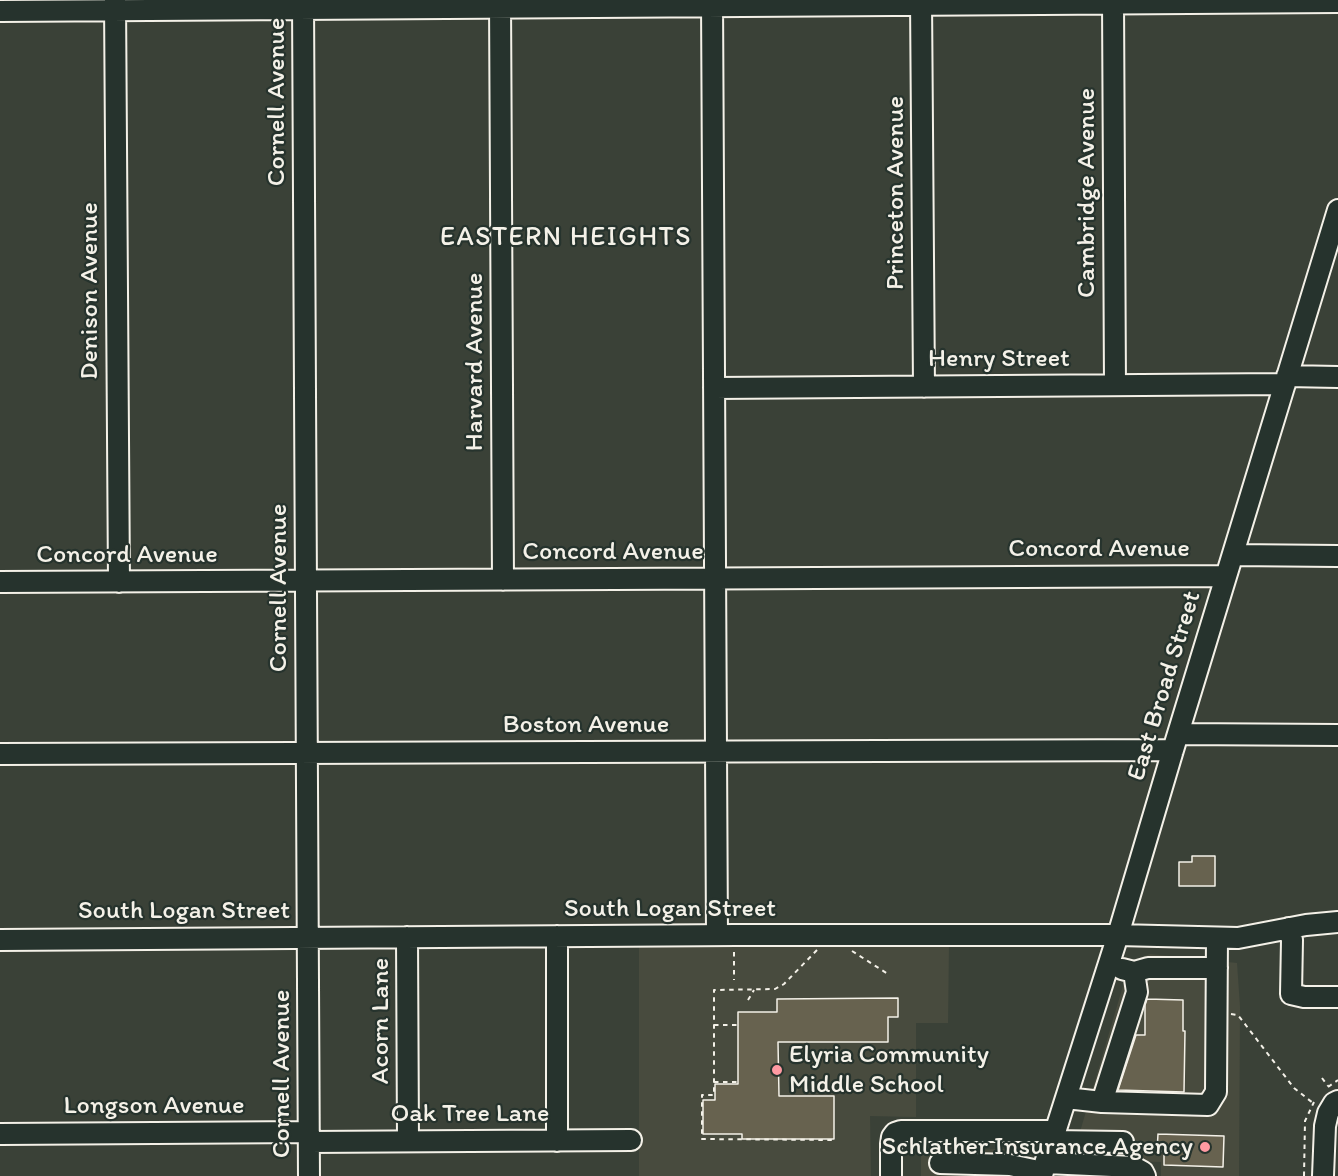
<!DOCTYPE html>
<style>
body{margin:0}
canvas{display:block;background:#3a4137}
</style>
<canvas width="1338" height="1176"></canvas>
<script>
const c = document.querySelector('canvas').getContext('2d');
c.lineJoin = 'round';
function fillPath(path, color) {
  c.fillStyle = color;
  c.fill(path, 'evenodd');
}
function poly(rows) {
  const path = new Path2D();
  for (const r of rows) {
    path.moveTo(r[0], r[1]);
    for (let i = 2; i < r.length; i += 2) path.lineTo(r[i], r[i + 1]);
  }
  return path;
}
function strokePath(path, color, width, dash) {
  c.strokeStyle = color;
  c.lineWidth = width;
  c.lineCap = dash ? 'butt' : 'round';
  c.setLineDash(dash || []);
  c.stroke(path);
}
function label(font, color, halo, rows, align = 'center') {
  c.font = font + ' Itim,sans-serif';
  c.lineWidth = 4.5;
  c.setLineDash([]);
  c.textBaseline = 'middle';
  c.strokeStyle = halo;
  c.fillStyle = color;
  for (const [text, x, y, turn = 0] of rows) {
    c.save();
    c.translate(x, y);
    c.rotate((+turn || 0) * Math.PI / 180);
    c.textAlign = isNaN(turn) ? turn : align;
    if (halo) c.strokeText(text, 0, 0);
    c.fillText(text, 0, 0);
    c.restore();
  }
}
fillPath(poly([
 [949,943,948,1023,916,1023,916,1117,870,1116,871,1176,639,1176,639,944],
 [1150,954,1237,963,1240,1007,1239,1176,1161,1176,1161,1162,1072,1159,1130,962],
 [1022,1149,1012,1176,921,1176,921,1150]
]), '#484b3e');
const building = poly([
 [1192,856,1215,856,1215,886,1179,886,1179,862,1192,862,1192,856],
 [898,998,898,1017,888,1017,888,1042,778,1042,779,1096,834,1096,834,1139,742,1139,742,1134,703,1134,703,1100,715,1100,715,1084,738,1084,738,1012,777,1012,777,999,898,998],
 [1147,999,1183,1000,1183,1031,1185,1031,1184,1092,1118,1090,1136,1035,1145,1035,1145,1005,1147,999],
 [1158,1134,1224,1136,1223,1167,1164,1165,1164,1151,1157,1151,1158,1134]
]);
fillPath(building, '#67624f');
strokePath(building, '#f4f1e8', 1.5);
const minor = poly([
 [115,0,119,582],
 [303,0,309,1176],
 [500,0,503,580],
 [712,0,717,935],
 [921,0,924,387],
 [1113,0,1115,385],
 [0,11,1338,2],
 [1287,376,1338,377],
 [714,388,1285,384],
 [1233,555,1338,556],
 [0,582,1226,576],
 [1178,734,1338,735],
 [0,754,1173,750],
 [1289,928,1292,940,1291,994,1304,997,1338,997],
 [407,937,408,1141],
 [0,940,736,935,1118,935,1238,938,1306,925,1338,922],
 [1122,969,1134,972,1148,968,1217,968],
 [1066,1098,1102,1102,1208,1105,1216,1092,1217,938],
 [1102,1102,1137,992,1134,972],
 [0,1134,309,1132],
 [557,1141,557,936],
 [1052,1141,1123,1142],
 [309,1142,631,1140],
 [940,1163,1010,1165,1043,1172],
 [1046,1163,1134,1167,1143,1172,1145,1176],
 [891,1176,891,1144,892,1137,895,1133,901,1131,1055,1131],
 [1041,1176,1118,935,1173,750,1338,210],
 [1323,1176,1325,1126,1328,1113,1334,1103,1338,1101]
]);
strokePath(minor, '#f4f1e8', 24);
strokePath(poly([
 [817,950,784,984,775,989,714,990,714,1095,702,1095,702,1139,834,1140],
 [852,951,888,974],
 [734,952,734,980],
 [748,1000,754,990],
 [1231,1014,1238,1015,1294,1088,1313,1103],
 [714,1025,737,1025],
 [1322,1078,1328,1086],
 [714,1082,738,1082],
 [1328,1087,1338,1080],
 [1304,1176,1305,1121,1314,1102]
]), '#f4f1e8', 2, [4.5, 4.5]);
strokePath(minor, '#26332d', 20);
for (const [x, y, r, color] of [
 [777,1070,6,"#ff9aa2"],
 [1205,1147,6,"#ff9aa2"]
]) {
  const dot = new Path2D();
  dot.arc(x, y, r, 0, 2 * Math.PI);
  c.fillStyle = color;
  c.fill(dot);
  strokePath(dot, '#26332d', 2);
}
label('26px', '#f4f1e8', '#26332d', [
 ["Cornell Avenue",277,102,-90],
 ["Princeton Avenue",896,193,-90],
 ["Cambridge Avenue",1087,193,-90],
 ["Denison Avenue",90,291,-90],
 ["Henry Street",999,359],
 ["Harvard Avenue",475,362,-90],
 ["Concord Avenue",1099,549],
 ["Concord Avenue",613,552],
 ["Concord Avenue",127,555],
 ["Cornell Avenue",279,588,-90],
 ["East Broad Street",1165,686,-73],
 ["Boston Avenue",586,725],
 ["South Logan Street",670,909],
 ["South Logan Street",184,911],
 ["Acorn Lane",381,1021,-90],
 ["Cornell Avenue",282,1074,-90],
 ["Longson Avenue",154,1106],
 ["Oak Tree Lane",470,1114]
]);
label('26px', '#f4f1e8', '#26332d', [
 ["Elyria Community",789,1055],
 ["Middle School",789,1085],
 ["Schlather Insurance Agency",1193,1147,"right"]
], 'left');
c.letterSpacing = '1.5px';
label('27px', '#f4f1e8', '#26332d', [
 ["EASTERN HEIGHTS",566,238]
]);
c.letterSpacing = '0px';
</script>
